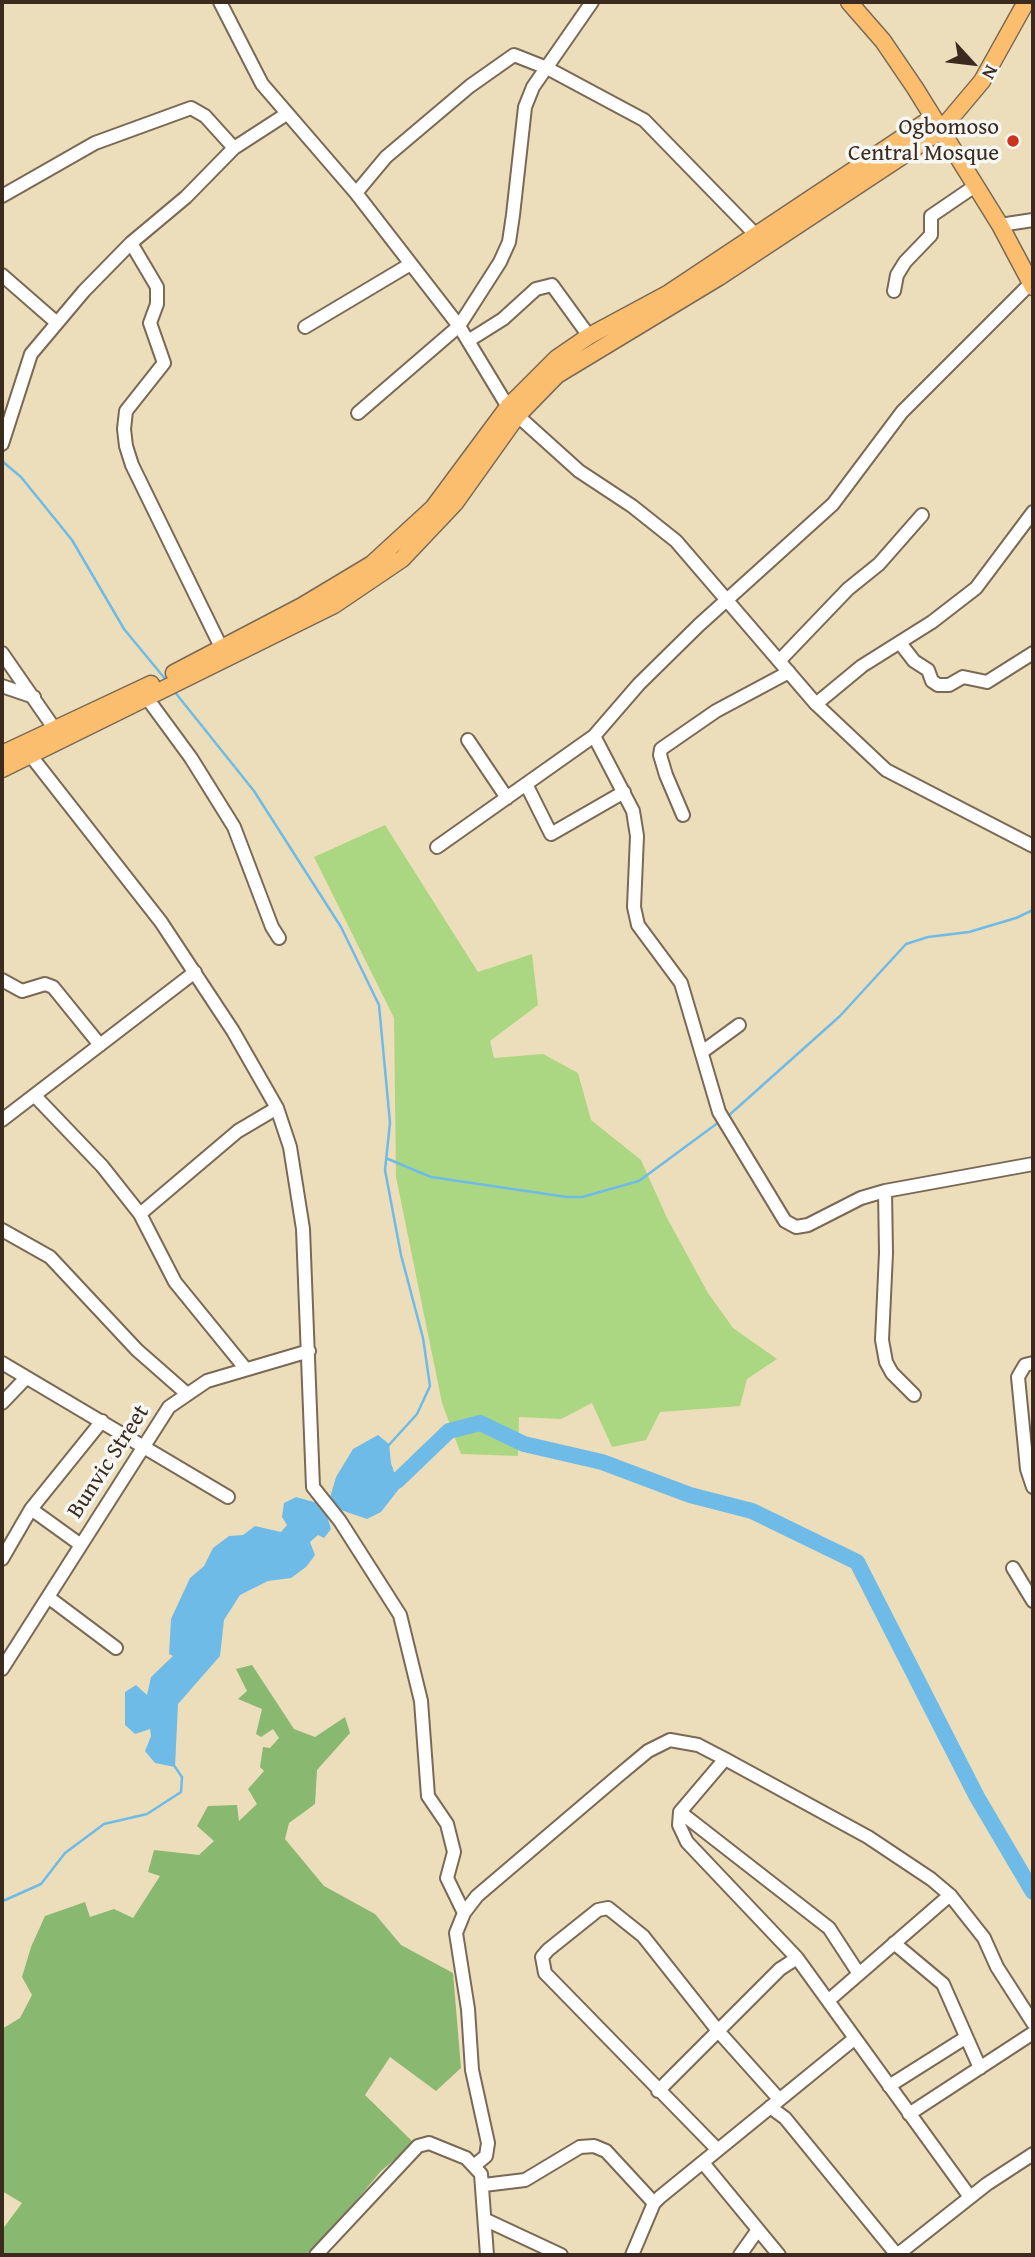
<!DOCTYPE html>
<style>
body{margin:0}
#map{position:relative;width:1035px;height:2257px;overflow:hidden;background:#ecdeba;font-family:"Gentium Book Plus",serif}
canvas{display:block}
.frame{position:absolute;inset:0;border:4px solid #3b2a1e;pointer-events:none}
.north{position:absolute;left:937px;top:28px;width:70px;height:70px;-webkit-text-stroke:5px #f6f6f2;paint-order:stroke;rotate:117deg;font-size:19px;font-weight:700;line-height:28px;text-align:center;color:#3b2a1e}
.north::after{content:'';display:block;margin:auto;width:24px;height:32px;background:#3b2a1e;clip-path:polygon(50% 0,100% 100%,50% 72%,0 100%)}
</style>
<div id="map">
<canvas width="1035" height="2257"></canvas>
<div class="frame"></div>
<div class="north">N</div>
</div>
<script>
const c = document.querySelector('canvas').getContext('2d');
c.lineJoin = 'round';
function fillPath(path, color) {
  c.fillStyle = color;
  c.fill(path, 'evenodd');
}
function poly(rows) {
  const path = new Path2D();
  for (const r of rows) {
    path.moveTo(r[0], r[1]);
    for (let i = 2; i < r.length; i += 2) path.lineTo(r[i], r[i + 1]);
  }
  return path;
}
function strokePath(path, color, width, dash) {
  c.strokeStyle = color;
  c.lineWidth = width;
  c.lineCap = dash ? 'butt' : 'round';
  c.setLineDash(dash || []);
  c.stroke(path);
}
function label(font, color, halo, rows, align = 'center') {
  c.font = font + ' "Gentium Book Plus",serif';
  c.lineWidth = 7;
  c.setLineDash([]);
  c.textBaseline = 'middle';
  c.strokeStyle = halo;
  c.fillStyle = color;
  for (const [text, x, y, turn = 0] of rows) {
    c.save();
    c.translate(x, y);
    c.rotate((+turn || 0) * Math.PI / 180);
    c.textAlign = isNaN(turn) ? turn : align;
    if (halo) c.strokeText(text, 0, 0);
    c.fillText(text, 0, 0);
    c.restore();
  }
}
fillPath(poly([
 [385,825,478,972,532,954,538,1005,490,1041,494,1058,543,1054,578,1073,591,1120,641,1160,667,1218,708,1293,733,1328,777,1359,747,1379,740,1406,660,1412,646,1440,612,1447,592,1403,561,1419,519,1417,518,1456,461,1454,442,1403,396,1177,394,1018,314,857]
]), '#acd782');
fillPath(poly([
 [252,1665,294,1729,315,1737,345,1717,350,1733,317,1770,315,1804,289,1823,285,1839,324,1886,375,1914,401,1945,453,1973,461,2068,436,2091,390,2057,365,2095,414,2143,381,2171,330,2232,305,2255,2,2255,2,2230,22,2203,2,2191,2,2029,20,2018,32,1995,22,1977,31,1947,45,1916,85,1902,90,1917,114,1909,133,1918,160,1876,148,1872,154,1850,199,1855,214,1841,197,1826,208,1806,237,1805,239,1821,257,1804,248,1789,264,1771,260,1767,263,1747,270,1748,279,1738,273,1729,261,1737,256,1734,262,1709,238,1699,247,1691,236,1669]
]), '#89b870');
fillPath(poly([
 [378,1435,389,1444,391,1463,397,1481,402,1485,381,1512,367,1519,338,1509,327,1516,331,1529,324,1538,318,1535,310,1542,315,1555,306,1567,291,1578,268,1581,240,1595,224,1620,220,1656,178,1704,175,1767,155,1763,145,1751,151,1736,150,1729,135,1734,125,1725,125,1692,136,1685,147,1695,151,1677,173,1656,169,1654,171,1619,190,1578,204,1566,213,1548,229,1536,243,1535,255,1526,281,1532,287,1525,282,1517,284,1503,296,1497,314,1502,329,1501,336,1477,353,1449]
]), '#6fbbe8');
strokePath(poly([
 [2,461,21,477,72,540,124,629,166,680],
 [174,691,254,791,341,927,379,1005,390,1123,385,1170,401,1255,423,1338,430,1386,417,1414,388,1446],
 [727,1117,840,1016,906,944,928,937,969,932,1016,918,1033,910],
 [388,1159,431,1177,567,1197,582,1197,639,1181,719,1122],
 [2,1908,3,1901,41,1884,65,1853,104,1824,147,1814,181,1792,182,1777,173,1764]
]), '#6fbbe8', 2.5);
strokePath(poly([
 [397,1481,449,1431,480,1423,524,1444,602,1462,690,1495,752,1511,857,1562,977,1797,1033,1892]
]), '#6fbbe8', 16);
const minor = poly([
 [220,2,262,84,356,193,459,326,508,407,579,471,632,506,676,541,816,704,886,770,1033,846],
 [356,193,386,157,470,86,514,55,547,68,644,120,755,234],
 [2,196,95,143,191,108,205,116,234,148],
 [1000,225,1033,220],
 [131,243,157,287,157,304,150,323,164,363,126,411,124,429,126,446,132,465,221,647],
 [2,275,57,323],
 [1031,283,902,412,833,504,699,625,639,684,594,736,633,811,637,836,634,907,638,925,681,983,719,1112,785,1221,796,1227,808,1225,861,1198,885,1191,1033,1164],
 [894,291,897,275,905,262,931,235,931,216,975,186],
 [305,327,409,265],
 [468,341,503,319,536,289,552,285,589,336],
 [358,413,459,326,500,262,509,242,513,215,525,107,533,87,592,2],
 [2,444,31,354,84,291,131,243,186,197,234,148,285,115],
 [900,643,914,661,928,670,932,681,938,685,949,685,963,677,987,682,1033,653],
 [2,653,54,728],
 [780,660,848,589,879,564,922,515],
 [2,686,34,697],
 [147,698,191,758,234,827,272,927,279,938],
 [816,704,862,666,932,622,976,588,1033,512],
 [468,740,507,798],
 [31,756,161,922,233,1031,277,1108,290,1147,303,1229,313,1487,340,1521,400,1615,421,1701,428,1796,447,1824,454,1852,447,1878,464,1913],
 [527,786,551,834,624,792],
 [683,815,666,775,660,755,661,749,716,711,789,672],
 [437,847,594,736],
 [2,980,22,991,45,984,53,987,100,1045],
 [702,1052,739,1025],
 [35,1096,102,1166,140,1214,175,1282,245,1368],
 [2,1120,195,972],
 [885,1191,886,1253,882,1340,886,1362,892,1373,914,1395],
 [140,1214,238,1131,277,1108],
 [2,1230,50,1257,137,1350,186,1393],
 [2,1363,228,1497],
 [1033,1363,1025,1365,1018,1377,1027,1469,1033,1487],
 [2,1403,25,1379],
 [31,1509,81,1545],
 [2,1559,31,1509,102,1421],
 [1013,1568,1033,1601],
 [48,1597,116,1648],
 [2,1669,169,1407,207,1381,309,1351],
 [725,1759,680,1812,679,1825,687,1842,797,1958,970,2197],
 [680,1812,829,1928,859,1974],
 [894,1943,943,1984,980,2068],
 [829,2000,950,1895],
 [889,2086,965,2038],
 [658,2091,780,1969,797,1958],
 [770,2107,785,2118,897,2255],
 [909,2114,1033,2033],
 [717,2149,545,1973,542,1957,548,1950,598,1910,608,1908,643,1936,719,2032,779,2099],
 [704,2164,779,2255],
 [475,2165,486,2156,488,2143,472,2070,468,2009,456,1933,464,1913,477,1896,618,1776,648,1751,670,1740,698,1745,725,1759,868,1837,931,1879,950,1895,984,1938,997,1967,1033,2023],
 [484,2185,525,2180,580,2147,594,2146,606,2151,654,2203],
 [486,2220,561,2255],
 [316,2255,418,2146,429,2143,466,2158,481,2174,487,2255],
 [632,2255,654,2203,660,2197,854,2039],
 [740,2255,757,2231],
 [897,2255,987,2184,1033,2154]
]);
const major = poly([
 [849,2,883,41,915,88,1000,225,1033,287],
 [174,673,302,606,372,564,433,508,508,407,557,358,589,336,669,293,932,118],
 [2,754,151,684],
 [2,769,334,605,402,559,455,503,517,416,557,375,719,277,940,131,982,81,1026,2]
]);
strokePath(minor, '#796955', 16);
strokePath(major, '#796955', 19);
strokePath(minor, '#fff', 12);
strokePath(major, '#fbbd6e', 16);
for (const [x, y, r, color] of [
 [1013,141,7,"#c8321e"]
]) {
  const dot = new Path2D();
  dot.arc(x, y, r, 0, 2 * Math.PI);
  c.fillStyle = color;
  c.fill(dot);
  strokePath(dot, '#f6f6f2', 2.5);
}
label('23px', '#3b2a1e', '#f6f6f2', [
 ["Ogbomoso",999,128],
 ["Central Mosque",999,154]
], 'right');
label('23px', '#3b2a1e', '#f6f6f2', [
 ["Bunvic Street",109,1462,-57]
]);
</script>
